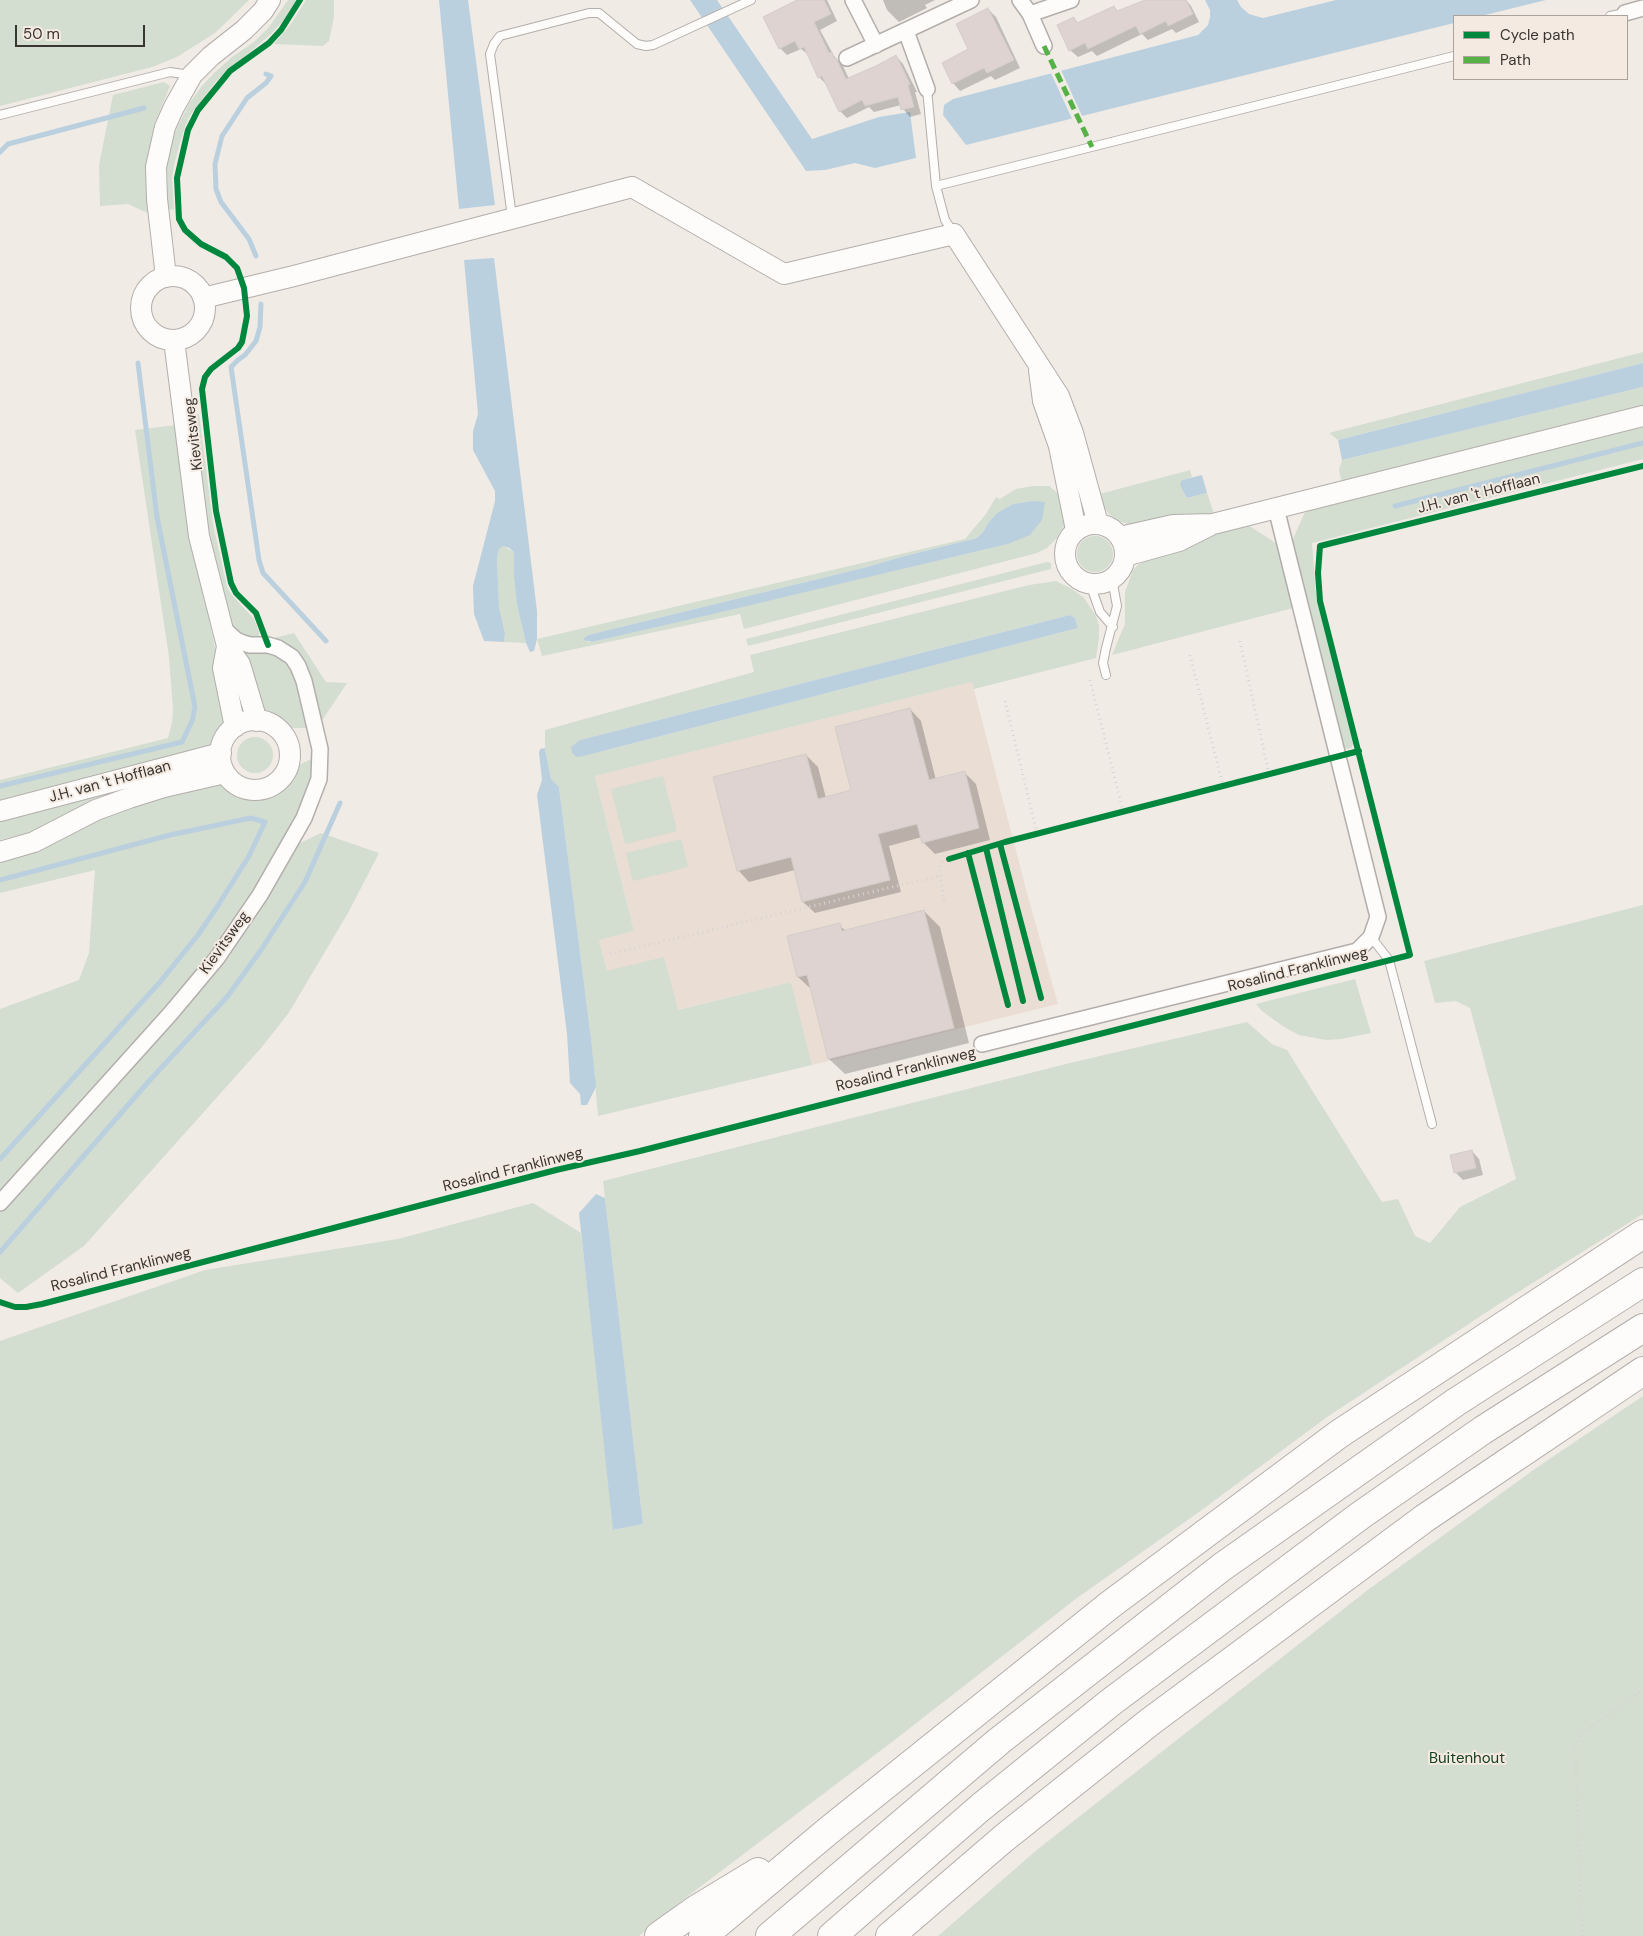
<!DOCTYPE html>
<style>
body{margin:0}
#map{position:relative;width:1643px;height:1936px;overflow:hidden;background:#f1ebe6;font-family:"DM Sans",sans-serif}
canvas{display:block}
.legend{position:absolute;left:1453px;top:15px;width:175px;height:65px;box-sizing:border-box;background:#f5eae1;border:1px solid #aaa29b;margin:0;padding:6px 9px;list-style:none;font-size:15px;color:#393531}
.legend li{display:flex;align-items:center;gap:10px;height:25px}
.legend b{width:25px;border:1px solid #aaa29b}
.scale{position:absolute;left:15px;top:25px;width:130px;height:22px;box-sizing:border-box;border:2px solid #393531;border-top:0;padding-left:6px;font-size:15px;line-height:18px;white-space:nowrap;color:#393531;-webkit-text-stroke:4px #f5eae1;paint-order:stroke}
</style>
<div id="map">
<canvas width="1643" height="1936"></canvas>
<ul class="legend">
<li><b style="height:6px;background:#00873e"></b>Cycle path</li>
<li><b style="height:6px;background:#56b246"></b>Path</li>
</ul>
<div class="scale">50 m</div>
</div>
<script>
const c = document.querySelector('canvas').getContext('2d');
c.lineJoin = 'round';
function fillPath(path, color) {
  c.fillStyle = color;
  c.fill(path, 'evenodd');
}
function poly(rows) {
  const path = new Path2D();
  for (const r of rows) {
    if (r.length === 3) {
      path.moveTo(r[0] + r[2], r[1]);
      path.arc(r[0], r[1], r[2], 0, 2 * Math.PI);
      continue;
    }
    path.moveTo(r[0], r[1]);
    for (let i = 2; i < r.length; i += 2) path.lineTo(r[i], r[i + 1]);
  }
  return path;
}
function strokePath(path, color, width, dash) {
  c.strokeStyle = color;
  c.lineWidth = width;
  c.lineCap = dash ? 'butt' : 'round';
  c.setLineDash(dash || []);
  c.stroke(path);
}
function label(font, color, halo, rows, align = 'center') {
  c.font = font + ' "DM Sans",sans-serif';
  c.lineWidth = 4;
  c.setLineDash([]);
  c.textBaseline = 'middle';
  c.strokeStyle = halo;
  c.fillStyle = color;
  for (const [text, x, y, turn = 0] of rows) {
    c.save();
    c.translate(x, y);
    c.rotate((+turn || 0) * Math.PI / 180);
    c.textAlign = isNaN(turn) ? turn : align;
    if (halo) c.strokeText(text, 0, 0);
    c.fillText(text, 0, 0);
    c.restore();
  }
}
fillPath(poly([
 [972,682,1027,893,1058,1004,812,1065,791,982,677,1010,607,971,599,940,634,931,595,776]
]), '#eaddd4');
fillPath(poly([
 [0,0,249,0,215,33,177,57,152,67,0,106],
 [288,0,296,0,282,22,271,34,216,81,189,117,183,132,175,161,172,178,174,209,168,210,167,162,175,132,189,104,201,87,214,73,232,57,254,42,269,27],
 [306,0,334,0,334,17,329,41,323,46,274,44,291,24],
 [164,82,170,86,155,122,147,162,146,180,150,214,128,204,100,206,99,165,113,95],
 [1643,352,1643,363,1338,440,1329,433],
 [1643,387,1643,407,1342,484,1339,470,1342,460],
 [199,414,213,524,227,587,231,594,254,619,259,632,259,639,246,637,234,629,228,616,208,528,193,415],
 [1643,424,1643,459,1312,543,1316,596,1353,744,1351,748,1345,749,1292,541,1306,510],
 [177,425,192,536,226,701,225,726,221,734,206,750,0,806,0,780,168,738,172,723,173,709,169,657,135,430],
 [1190,470,1192,477,1182,480,1188,498,1207,493,1214,514,1134,526,1118,521,1110,515,1099,502,1096,495],
 [1033,486,1049,486,1066,500,1065,524,1057,538,1047,548,1037,553,744,629,740,614,542,656,537,639,965,539,986,514,996,497,1000,499,1016,489],
 [1032,501,1008,544,592,642,588,642,585,637,588,635,867,567,897,558,977,538,983,532,988,523,997,513,1013,504],
 [1248,525,1277,544,1293,608,1112,655,1125,624,1125,592,1133,570,1139,564,1146,560,1216,533],
 [1095,554,18],
 [503,546,514,552,517,605,526,643,504,642,505,633,499,607,497,557,499,549],
 [1047,562,1051,563,1051,569,748,646,746,639],
 [1056,581,1072,589,1084,598,1096,616,1099,626,1099,638,1096,658,974,689,972,682,595,776,634,931,599,940,607,971,664,957,678,1010,791,982,812,1065,598,1116,591,1038,559,787,551,779,545,748,545,730,754,672,750,655,1029,585],
 [1070,615,1075,618,1078,628,584,756,580,740],
 [294,633,326,682,347,683,319,725,280,642,274,638],
 [241,651,274,653,286,662,293,672,308,728,287,728,262,713],
 [255,755,18],
 [313,758,311,787,283,848,210,958,0,1196,0,1009,79,980,89,953,95,870,0,893,0,858,105,811,217,783,248,797,268,795,283,786,299,765],
 [186,770,39,830,0,840,0,817],
 [663,776,677,831,625,844,611,789],
 [321,833,379,853,348,913,288,1014,261,1048,84,1246,18,1293,0,1278,0,1210,203,982,294,846],
 [681,839,688,867,633,881,626,853],
 [1643,905,1643,1214,1499,1304,1327,1417,1199,1512,1077,1598,892,1742,688,1896,639,1936,0,1936,0,1341,205,1270,398,1239,533,1203,581,1233,614,1530,643,1524,603,1181,1074,1062,1247,1022,1272,1044,1287,1050,1382,1202,1398,1199,1415,1236,1430,1243,1460,1207,1516,1179,1470,1008,1456,1001,1435,1003,1424,961],
 [1355,979,1371,1033,1341,1039,1326,1040,1299,1035,1284,1027,1262,1011,1256,1004],
 [1643,1396,1643,1936,938,1936,1038,1849,1369,1589,1539,1466]
]), '#d3ddd0');
fillPath(poly([
 [439,0,468,0,495,205,459,209],
 [690,0,717,0,812,139,879,117,910,112,916,158,875,168,855,163,825,170,806,171],
 [1205,0,1237,0,1241,7,1249,14,1263,18,1336,0,1546,0,1481,16,1454,16,1454,23,966,145,943,115,944,105,953,99,1198,35,1208,25,1210,17,1210,10],
 [494,258,537,611,537,639,534,651,530,652,526,643,517,605,514,575,514,552,509,548,503,546,499,549,497,557,499,607,505,633,504,642,484,641,474,614,473,586,495,501,495,491,473,450,473,431,478,414,464,260],
 [1643,363,1643,387,1342,460,1338,440],
 [1202,475,1207,493,1187,498,1180,485,1182,480],
 [1032,501,1045,502,1042,520,1030,535,1008,544,713,614,592,642,584,640,585,637,588,635,867,567,897,558,977,538,983,532,988,523,997,513,1013,504],
 [1070,615,1075,618,1078,628,584,756,577,757,572,753,571,747,580,740],
 [545,748,551,779,559,787,591,1038,596,1087,587,1105,581,1105,580,1094,570,1083,567,1034,537,795,542,780,539,753,540,749],
 [596,1194,605,1198,643,1524,613,1530,579,1213]
]), '#bbd0de');
fillPath(poly([
 [1060,68,1083,118,1073,121,1050,71]
]), '#f1ebe6');
fillPath(poly([
 [799,0,827,0,837,21,820,30,834,56,843,66,849,79,896,56,903,64,917,92,915,92,921,114,910,117,903,109,901,105,874,112,869,107,847,118,840,111,826,84,819,77,809,55,801,49,787,55,780,48],
 [883,0,935,0,925,5,927,8,899,22,887,10],
 [1157,0,1186,0,1191,6,1199,22,1176,33,1172,29,1148,40,1142,34,1097,56,1092,51,1078,57,1070,50,1074,19,1079,24,1114,7,1119,12],
 [988,9,996,17,1020,68,995,80,991,76,960,91,953,83],
 [910,709,921,721,936,780,964,772,976,784,990,840,935,854,923,842,922,837,889,846,901,892,815,913,803,902,795,870,749,882,738,870,806,755,818,767,826,798,852,791],
 [924,911,940,927,969,1043,845,1074,829,1059,812,990,798,977,839,925,846,931],
 [1472,1151,1479,1159,1483,1175,1463,1180,1455,1172]
]), '#0003');
strokePath(poly([
 [0,152,8,144,144,108],
 [256,256,249,239,221,202,216,189,215,164,222,136,247,98,266,83,271,76,266,74],
 [261,304,260,327,256,341,245,355,238,360,231,367,259,560,263,573,326,641],
 [1395,506,1643,443],
 [0,786,182,742,192,721,195,707,157,517,138,363],
 [0,880,170,835,251,818,265,822,249,856,217,907,198,935,160,982,0,1159],
 [0,1252,149,1081,227,997,261,950,305,882,340,803]
]), '#bbd0de', 5);
const building = poly([
 [797,0,824,0,831,14,814,22,829,53,832,52,834,58,836,58,846,79,878,65,896,55,910,84,908,85,914,107,901,110,898,97,865,106,862,100,839,112,822,76,818,78,804,47,799,49,795,41,779,49,763,17,797,0],
 [1145,0,1186,0,1193,14,1168,26,1166,21,1140,34,1136,26,1088,49,1085,43,1069,51,1057,25,1074,17,1077,23,1114,6,1117,11,1145,0],
 [988,8,1014,60,987,73,984,68,952,84,942,63,968,49,956,24,988,8],
 [910,708,929,780,965,771,979,828,922,843,917,824,878,834,890,880,802,902,791,857,737,871,713,777,806,754,818,799,851,790,835,727,910,708],
 [924,910,954,1028,828,1059,807,975,797,977,787,936,840,923,842,931,924,910],
 [1472,1150,1476,1168,1454,1173,1450,1155,1472,1150]
]);
fillPath(building, '#ded3d0');
strokePath(building, '#d3cdca', 1);
const service = poly([
 [1610,16,1625,13],
 [927,89,936,186,945,220,953,232],
 [0,115,170,72,190,75],
 [936,186,1454,56],
 [512,217,490,54,494,44,500,36,589,13,599,13,637,44,646,46,653,45,751,0],
 [1090,584,1100,612,1113,627],
 [1106,675,1103,663,1106,648,1117,606,1112,579],
 [1371,937,1389,960,1432,1124]
]);
const minor = poly([
 [853,0,876,45],
 [1020,0,1030,14,1044,46],
 [1625,13,1643,8],
 [1030,14,1071,0],
 [906,31,927,89],
 [847,58,971,0],
 [982,1044,1357,951,1371,937,1378,917,1276,508],
 [0,1203,171,1013,217,958,260,895,304,818,319,779,320,749,304,681,298,666,292,657,278,648,268,645,250,645,243,643,236,640,222,627]
]);
const tertiary = poly([
 [173,308,32],
 [166,277,157,199,156,167,165,127,174,107,192,75,211,56,244,30,263,11,270,0],
 [203,298,294,276,632,187,784,274,954,234,1059,396,1073,433,1098,524],
 [174,340,199,536,227,646,240,664,257,721],
 [1039,370,1043,401,1059,446,1076,530],
 [1095,554,30],
 [1120,537,1173,525,1213,524,1643,416],
 [1125,556,1179,541,1209,526],
 [227,646,223,668,235,727],
 [255,755,35],
 [0,811,221,753],
 [0,852,34,842,96,810,129,798,164,787,225,773]
]);
const motorway = poly([
 [659,1936,697,1909,758,1872],
 [703,1936,828,1831,1111,1604,1339,1434,1643,1234],
 [770,1936,999,1741,1222,1567,1456,1402,1643,1282],
 [832,1936,981,1807,1111,1702,1361,1515,1483,1430,1643,1328],
 [890,1936,1004,1838,1151,1721,1425,1518,1643,1371]
]);
strokePath(service, '#b3aeab', 10);
strokePath(minor, '#b3aeab', 18);
strokePath(tertiary, '#b3aeab', 22);
strokePath(motorway, '#b3aeab', 30);
strokePath(poly([
 [1240,641,1269,774],
 [1190,655,1223,786],
 [1090,680,1123,811],
 [1005,701,1037,833],
 [944,901,939,868,943,861,949,859],
 [610,954,939,876],
 [1582,1936,1575,1745,1581,1734,1643,1690]
]), '#d6d4d2', 3, [1, 4]);
strokePath(service, '#fdfcfb', 8);
strokePath(minor, '#fdfcfb', 15);
strokePath(tertiary, '#fdfcfb', 20);
strokePath(motorway, '#fdfcfb', 28);
strokePath(poly([
 [1044,46,1092,147]
]), '#56b246', 5, [10, 5]);
strokePath(poly([
 [268,645,256,613,236,593,231,583,216,511,202,389,205,377,211,369,238,348,242,342,247,316,244,288,237,268,226,257,201,244,185,230,179,219,177,178,188,130,198,110,230,71,269,43,281,30,300,0],
 [1000,844,1041,998],
 [986,848,1023,1001],
 [968,853,1008,1005],
 [949,859,1005,842,1359,751],
 [0,1302,15,1307,26,1307,42,1304,556,1170,640,1151,1410,955,1320,601,1318,573,1320,546,1643,466]
]), '#00873e', 6);
label('15px', '#393531', '#f5eae1', [
 ["Kievitsweg",194,434,-97],
 ["J.H. van 't Hofflaan",1479,494,-14],
 ["J.H. van 't Hofflaan",110,782,-15],
 ["Kievitsweg",225,943,-54],
 ["Rosalind Franklinweg",1298,970,-14],
 ["Rosalind Franklinweg",906,1070,-14],
 ["Rosalind Franklinweg",513,1170,-14],
 ["Rosalind Franklinweg",121,1270,-14]
]);
label('15px', '#14411f', '#f5eae1', [
 ["Buitenhout",1467,1759]
]);
</script>
